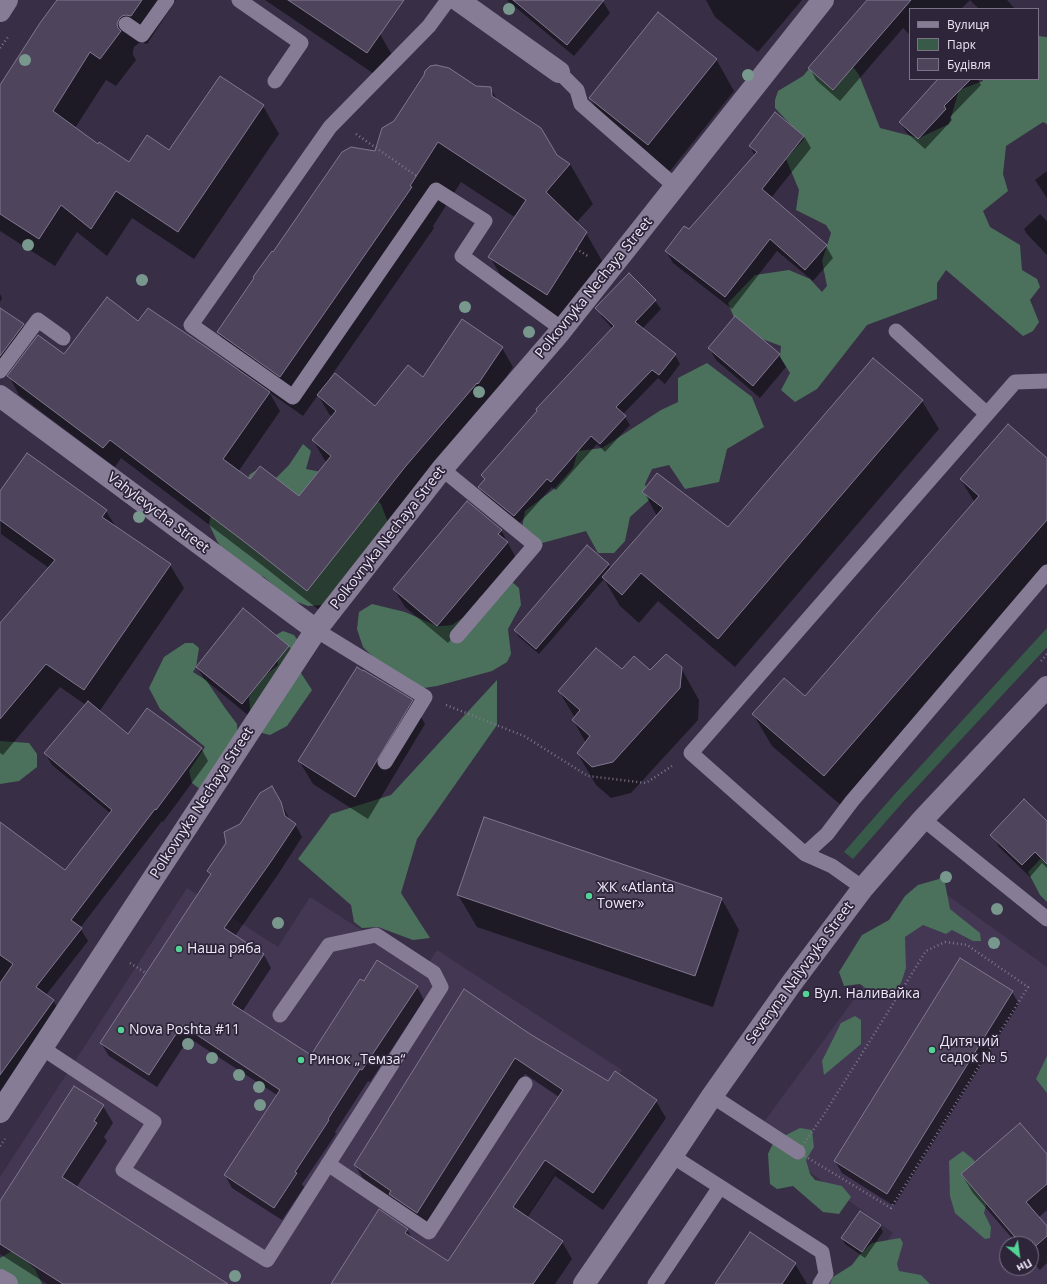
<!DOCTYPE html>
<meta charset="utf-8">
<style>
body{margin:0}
#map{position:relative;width:1047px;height:1284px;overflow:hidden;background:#382f46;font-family:"Open Sans",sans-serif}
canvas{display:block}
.legend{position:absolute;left:909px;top:8px;width:130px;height:72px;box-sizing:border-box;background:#2e253b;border:1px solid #7a7386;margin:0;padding:5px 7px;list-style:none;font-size:12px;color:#ede7f6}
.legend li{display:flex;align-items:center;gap:8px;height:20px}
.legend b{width:20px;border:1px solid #7a7386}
.north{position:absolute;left:999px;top:1236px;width:40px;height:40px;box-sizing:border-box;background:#2e253b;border:1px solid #7a7386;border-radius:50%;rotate:151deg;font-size:11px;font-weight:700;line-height:16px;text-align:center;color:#ede7f6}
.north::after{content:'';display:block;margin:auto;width:14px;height:18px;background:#53d396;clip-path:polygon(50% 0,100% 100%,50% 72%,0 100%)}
</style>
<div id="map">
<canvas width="1047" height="1284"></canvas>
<ul class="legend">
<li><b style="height:5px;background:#867c96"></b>Вулиця</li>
<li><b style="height:11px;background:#375b48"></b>Парк</li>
<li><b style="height:11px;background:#4e455c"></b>Будівля</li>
</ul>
<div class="north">Пн</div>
</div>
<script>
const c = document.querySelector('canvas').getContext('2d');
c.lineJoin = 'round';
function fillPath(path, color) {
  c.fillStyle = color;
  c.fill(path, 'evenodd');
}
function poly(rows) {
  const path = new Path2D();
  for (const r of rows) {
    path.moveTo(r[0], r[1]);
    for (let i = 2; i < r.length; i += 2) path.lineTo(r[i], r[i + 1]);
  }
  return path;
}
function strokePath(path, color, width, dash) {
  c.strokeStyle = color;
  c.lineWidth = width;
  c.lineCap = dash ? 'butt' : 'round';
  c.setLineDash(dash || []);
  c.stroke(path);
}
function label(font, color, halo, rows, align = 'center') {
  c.font = font + ' "Open Sans",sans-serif';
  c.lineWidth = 3.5;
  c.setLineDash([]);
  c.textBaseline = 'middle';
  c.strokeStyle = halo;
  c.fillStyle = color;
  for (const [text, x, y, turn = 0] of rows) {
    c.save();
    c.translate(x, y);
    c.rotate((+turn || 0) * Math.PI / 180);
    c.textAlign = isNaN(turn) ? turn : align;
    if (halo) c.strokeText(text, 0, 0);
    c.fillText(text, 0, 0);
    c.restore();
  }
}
fillPath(poly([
 [936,887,1047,967,1047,1284,856,1284,893,1233,756,1133],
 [1007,1244,1031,1244,1031,1268,1007,1268],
 [187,888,278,947,310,897,424,970,437,950,622,1070,483,1284,46,1284,0,1254,0,1177]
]), '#433754');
fillPath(poly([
 [1047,628,1047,647,903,802,853,859,844,852,894,795]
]), '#375b48');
fillPath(poly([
 [1038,36,1047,37,1047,124,1043,122,1006,146,1003,174,1008,191,983,211,990,227,1020,245,1022,270,1037,279,1040,287,1030,300,1039,322,1033,331,1023,336,946,270,937,283,937,299,867,325,817,389,795,402,781,390,790,373,780,357,781,346,749,334,735,320,728,303,755,275,789,270,810,279,822,292,827,286,822,261,831,233,826,225,796,210,799,190,786,159,804,139,775,108,775,100,778,91,803,76,819,57,835,54,854,68,859,75,880,128,919,138,949,124,959,90,983,81,982,79,1038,79],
 [707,363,752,397,764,427,727,449,719,482,685,489,669,465,652,469,645,484,649,500,630,517,625,541,614,553,598,553,586,531,535,545,522,528,525,511,554,489,573,468,578,451,602,448,661,410,678,402,678,378],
 [303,444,311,451,306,469,326,473,365,490,381,504,389,525,334,599,322,605,308,606,289,599,264,577,249,572,226,554,217,541,209,524,212,510,247,485,249,475,258,469,276,478,289,465],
 [512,582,519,588,521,605,508,629,511,654,507,662,492,671,437,686,417,689,382,666,363,647,357,629,359,612,372,604,405,612,437,626,443,626,452,625,465,616,480,597,496,587],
 [283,631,294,635,307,654,299,670,312,690,287,726,270,735,258,732,251,723,249,697,263,677,278,665,274,636],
 [185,643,193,643,199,648,196,667,193,672,206,680,225,708,237,724,238,742,201,790,192,783,189,771,205,747,160,709,149,688,164,657],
 [497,680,497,725,417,839,401,893,430,938,413,940,378,927,362,928,354,922,351,905,298,859,331,814,391,795],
 [0,741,29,743,37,754,37,767,19,781,0,784],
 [1047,852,1047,902,1040,895,1028,872],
 [943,873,950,909,980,933,981,941,973,941,952,930,946,934,923,925,905,937,906,968,901,983,891,995,876,996,860,984,844,986,839,972,862,935,889,920,905,896,918,885,939,879],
 [855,1016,861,1020,861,1044,824,1075,822,1061,841,1023],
 [1047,1056,1047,1093,1036,1079],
 [800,1128,812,1130,814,1147,806,1160,810,1174,815,1180,842,1186,851,1197,839,1214,823,1212,793,1186,777,1189,770,1184,768,1154,774,1141],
 [963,1151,974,1160,978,1181,988,1198,984,1213,991,1227,990,1238,985,1239,955,1213,950,1196,949,1161],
 [900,1238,903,1243,897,1264,899,1271,921,1275,930,1284,830,1284,833,1277,852,1265,862,1252,872,1243],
 [14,1250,35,1269,42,1284,0,1284,0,1258]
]), '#4b715c');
fillPath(poly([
 [58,0,176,0,147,44,144,43,139,43,134,47,133,51,133,55,136,60,116,86,106,80,75,128,98,145,129,164,170,152,263,106,279,134,194,259,132,218,107,256,77,232,55,266,0,231,0,88],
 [265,0,389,0,380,34,396,62,383,80],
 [507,0,602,0,610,13,574,56],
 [706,0,802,0,758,52,715,17],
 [869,0,1007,0,1015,9,979,9,970,0,961,9,910,9,910,35,903,28,840,101,816,80,810,68],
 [716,59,734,91,666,176,609,129,590,98],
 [939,79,978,79,981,85,950,117,952,120,925,149,906,132,900,122],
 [476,87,490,88,498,101,556,156,570,164,593,204,576,223,586,233,609,273,570,334,513,297,490,257,516,218,461,182,433,226,434,228,329,379,375,407,423,379,502,348,513,367,489,402,319,610,258,562,121,458,115,467,19,395,9,376,64,356,138,322,241,373,218,332,273,253,376,152],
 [269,392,303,416,318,395,329,414,332,417,313,440,324,459,327,463,300,498,250,480,238,472,280,411],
 [804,136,811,148,771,198,826,246,833,258,813,281,777,251,732,309,673,263,666,251,689,231,755,156,750,146],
 [1047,171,1047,198,1035,180],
 [1040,214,1047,221,1047,255,1027,234,1024,229],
 [0,294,2,298,0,302],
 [655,301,661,309,642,329,675,355,680,364,665,384,658,378,623,414,630,425,605,452,597,444,556,490,552,487,519,524,485,496,479,487,485,480,482,475,613,329,602,317,597,308],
 [0,310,23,325,29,335,0,373],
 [735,318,779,355,786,367,760,398,716,360,709,348],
 [922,401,939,429,735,667,658,601,639,623,620,606,604,579,539,654,518,636,515,630,608,564,611,569,657,516,644,492,728,528],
 [1047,460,1047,572,843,807,772,746,753,714,805,698,975,503,961,480],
 [0,492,106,511,116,527,170,565,184,588,99,712,128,736,201,748,208,761,163,822,162,821,80,928,88,941,46,995,53,1000,60,1013,0,1099,0,823,65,872,110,813,52,765,45,753,86,705,60,687,3,755,0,753,0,624,49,568,1,534],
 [501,530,517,560,448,643,405,607,394,589],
 [289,646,296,658,249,716,204,679,197,667],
 [681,668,699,700,698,720,631,793,611,798,596,785,578,754,586,743,573,720,575,718,559,691,622,671,651,672],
 [412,701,425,724,368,819,313,784,299,761],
 [272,787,288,816,289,820,295,824,302,837,279,873,235,936,264,955,271,968,242,1012,311,1057,364,982,417,987,424,1000,370,1082,368,1081,335,1132,336,1134,302,1184,304,1187,282,1220,232,1188,225,1175,277,1095,189,1038,157,1087,109,1056,101,1043,211,876,208,871,240,825],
 [1047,823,1047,868,1042,863,1030,877,999,847,992,835],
 [458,895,721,898,739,930,713,1007,477,927],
 [960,960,1012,992,1019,1004,894,1206,842,1173,835,1161],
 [530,1035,609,1083,656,1101,666,1118,603,1210,555,1176,527,1218,562,1242,572,1259,555,1284,332,1284,407,1229,413,1240,448,1262,559,1097,525,1074,428,1230,365,1182,355,1165],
 [103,1106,113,1123,104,1137,107,1141,76,1188,226,1284,47,1284,0,1254,0,1203],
 [1047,1155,1047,1210,1038,1218,1047,1228,1047,1263,1040,1270,1031,1260,1031,1244,1017,1244,973,1193,962,1175],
 [880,1226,883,1232,865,1258,845,1244,842,1238],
 [795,1264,807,1284,716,1284]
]), '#0007');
const building = poly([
 [57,0,142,0,131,16,126,15,122,16,119,19,117,24,118,28,121,31,100,59,90,52,53,111,98,144,99,142,129,162,147,135,169,150,220,76,264,105,178,232,116,191,91,229,61,205,39,239,0,214,0,85,40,23,57,0],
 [288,0,404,0,367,53,288,0],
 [513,0,604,0,567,45,513,0],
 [867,0,911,0,833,90,808,68,867,0],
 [658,12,717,59,648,145,589,98,658,12],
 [436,65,449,68,476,86,491,87,492,96,541,128,557,155,570,164,546,192,587,232,547,295,488,257,526,200,438,142,410,186,412,187,280,377,217,332,254,278,253,277,272,251,273,252,342,152,351,147,375,151,382,128,394,121,424,75,425,71,430,66,436,65],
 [938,79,971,79,944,106,946,109,918,139,899,122,938,79],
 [775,112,804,136,762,189,827,245,805,270,770,239,725,297,665,251,684,226,689,229,757,152,749,146,775,112],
 [629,273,656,300,635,322,676,354,659,375,652,370,616,407,626,416,600,444,591,436,551,482,547,479,514,516,478,487,485,479,481,475,537,411,536,409,614,326,595,308,629,273],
 [107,297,138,321,148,308,206,347,270,392,223,459,250,479,260,466,299,496,331,456,312,440,336,411,317,395,335,373,375,406,408,365,423,377,462,319,503,347,478,384,477,383,405,467,307,591,246,543,110,440,103,448,7,376,38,335,64,354,107,297],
 [0,308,24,324,0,356,0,308],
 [735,316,780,354,753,386,708,348,735,316],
 [873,358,923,400,718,639,641,573,622,595,602,577,663,508,642,492,657,473,728,527,873,358],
 [1008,424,1047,458,1047,520,824,776,752,714,784,678,805,696,979,496,960,479,1008,424],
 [27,453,107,510,102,517,171,564,84,690,46,664,0,719,0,623,55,560,0,520,0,491,27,453],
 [467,501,502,530,498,534,508,542,437,626,393,589,467,501],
 [587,545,609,564,536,649,514,630,587,545],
 [243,608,289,646,242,704,196,667,243,608],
 [596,648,622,669,634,656,650,670,666,654,682,667,680,688,613,762,592,767,577,753,590,736,572,720,580,710,558,691,596,648],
 [357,667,363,671,363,670,413,700,355,797,298,761,357,667],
 [88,701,128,734,147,708,202,748,156,810,155,809,71,920,82,928,36,987,54,1000,0,1075,0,983,13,964,0,955,0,822,65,870,112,810,44,753,88,701],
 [272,786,281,802,285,816,296,824,272,860,224,928,264,954,232,1004,311,1055,360,979,364,981,377,960,418,986,362,1070,360,1069,328,1119,329,1120,295,1172,297,1173,274,1208,224,1175,280,1090,182,1025,149,1075,100,1043,211,874,207,871,226,843,224,832,240,824,260,793,272,786],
 [1024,799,1047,821,1047,864,1035,852,1022,865,990,835,1024,799],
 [484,817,722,898,695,976,457,895,484,817],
 [960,958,1013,991,887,1194,834,1161,960,958],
 [464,989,530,1034,608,1081,615,1071,657,1100,593,1193,545,1160,513,1207,563,1241,533,1284,331,1284,379,1209,408,1229,405,1233,448,1261,563,1090,515,1058,417,1213,389,1194,391,1191,354,1165,464,989],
 [74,1086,104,1105,94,1121,97,1123,62,1177,228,1284,63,1284,0,1244,0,1201,74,1086],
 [1020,1123,1047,1154,1047,1184,1026,1202,1047,1226,1047,1236,1031,1250,1031,1244,1021,1244,961,1174,1020,1123],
 [860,1211,881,1225,862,1252,841,1238,860,1211],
 [750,1232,796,1263,782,1284,715,1284,750,1232]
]);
fillPath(building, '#4e455c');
strokePath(building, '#817790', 1);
strokePath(poly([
 [0,48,8,37],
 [356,134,418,177],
 [576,249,588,256],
 [1041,661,1047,654],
 [446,705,524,736,588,776,646,783,672,766],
 [945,942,967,945,1028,987,891,1208,798,1152,823,1116,926,951,945,942],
 [130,963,146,973],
 [0,1146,5,1139]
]), '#7d7589', 2.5, [1, 3]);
strokePath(poly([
 [239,0,301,43,275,81],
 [448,0,429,26,330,127,191,325,293,397,436,190,485,221,462,256,562,329],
 [126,24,142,35,167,0],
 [559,72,577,90,581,104,676,187],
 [896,331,987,414],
 [0,371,38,320,63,338],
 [442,469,535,545,457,636],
 [316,630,425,697,385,762],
 [923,819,1047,919],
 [805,854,691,753,1015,382,1047,381],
 [863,888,832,866,805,854,827,834,852,801,1047,572],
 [42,1048,154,1122,123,1170,267,1260,441,987,434,973,376,935,329,945,280,1015],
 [712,1096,798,1152],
 [672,1156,822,1252,826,1274,820,1284],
 [328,1164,429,1232,525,1084],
 [655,1284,720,1187]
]), '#867c96', 15);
strokePath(poly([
 [458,0,559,72],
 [0,11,7,0],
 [0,396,316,630],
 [0,1112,316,630,442,469,560,332,823,0],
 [0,1280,7,1284],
 [584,1284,672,1156,712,1096,791,984,863,888,923,819,1047,687]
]), '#867c96', 22);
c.fillStyle = '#78988e';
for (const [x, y] of [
 [509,9],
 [25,60],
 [748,75],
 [28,245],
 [142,280],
 [465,307],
 [529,332],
 [479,392],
 [139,517],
 [946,877],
 [997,909],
 [278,923],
 [994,943],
 [188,1044],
 [212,1058],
 [239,1075],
 [259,1087],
 [260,1105],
 [235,1276]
]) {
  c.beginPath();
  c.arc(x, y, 6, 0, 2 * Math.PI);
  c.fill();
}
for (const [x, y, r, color] of [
 [589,896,4,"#53d396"],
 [179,949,4,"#53d396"],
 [806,994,4,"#53d396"],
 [121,1030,4,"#53d396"],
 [932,1050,4,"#53d396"],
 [301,1060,4,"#53d396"]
]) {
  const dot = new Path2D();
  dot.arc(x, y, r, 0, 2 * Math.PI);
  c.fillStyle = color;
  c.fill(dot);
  strokePath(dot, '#2e253b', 1.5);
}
label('14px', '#ede7f6', '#2e253b', [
 ["Polkovnyka Nechaya Street",594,288,-51],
 ["Vahylevycha Street",158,513,37],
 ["Polkovnyka Nechaya Street",388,538,-52],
 ["Polkovnyka Nechaya Street",202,803,-57],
 ["Severyna Nalyvayka Street",800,973,-54]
]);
label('14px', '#ede7f6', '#2e253b', [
 ["ЖК «Atlanta",597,888],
 ["Tower»",597,904],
 ["Наша ряба",187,949],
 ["Вул. Наливайка",814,994],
 ["Nova Poshta #11",129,1030],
 ["Дитячий",940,1042],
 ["садок № 5",940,1058],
 ["Ринок „Темза“",309,1060]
], 'left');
</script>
